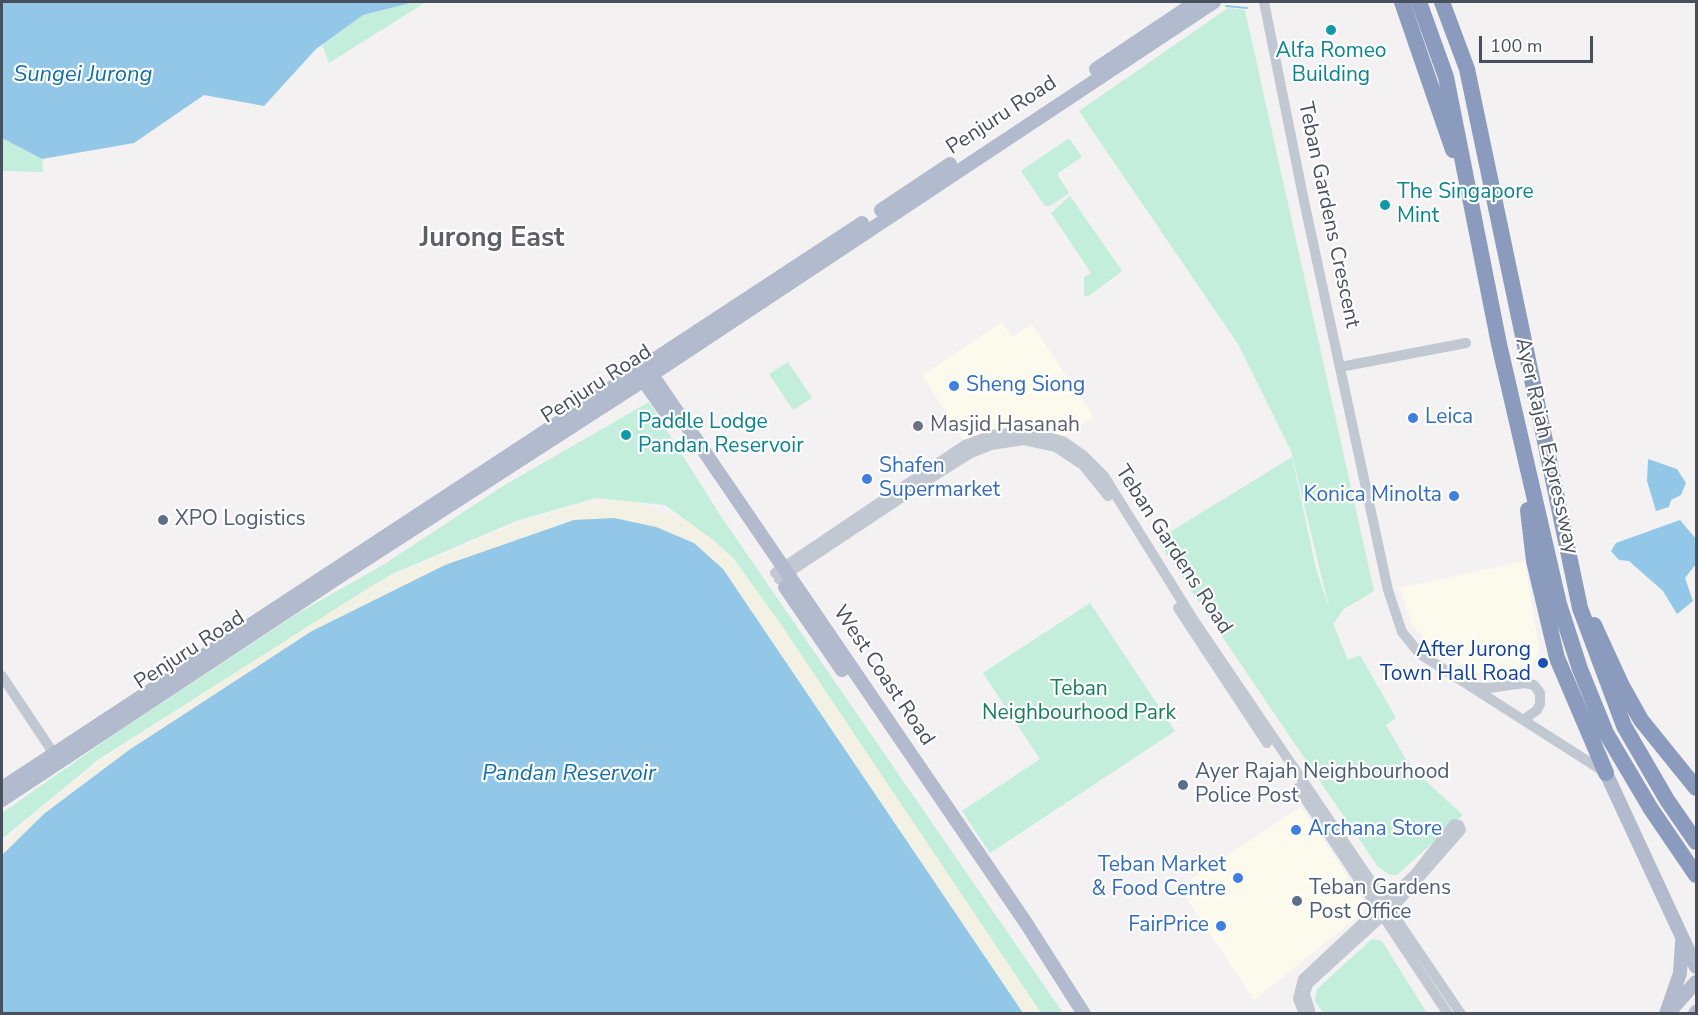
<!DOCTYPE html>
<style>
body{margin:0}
#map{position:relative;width:1698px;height:1015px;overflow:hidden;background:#f3f1f1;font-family:"Nunito Sans",sans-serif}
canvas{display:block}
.frame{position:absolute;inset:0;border:3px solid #49505d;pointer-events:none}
.scale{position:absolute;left:1479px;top:36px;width:114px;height:27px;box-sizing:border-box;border:3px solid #49505d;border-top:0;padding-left:8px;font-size:18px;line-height:21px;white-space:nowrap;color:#49505d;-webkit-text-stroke:4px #fff;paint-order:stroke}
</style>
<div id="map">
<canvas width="1698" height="1015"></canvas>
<div class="frame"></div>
<div class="scale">100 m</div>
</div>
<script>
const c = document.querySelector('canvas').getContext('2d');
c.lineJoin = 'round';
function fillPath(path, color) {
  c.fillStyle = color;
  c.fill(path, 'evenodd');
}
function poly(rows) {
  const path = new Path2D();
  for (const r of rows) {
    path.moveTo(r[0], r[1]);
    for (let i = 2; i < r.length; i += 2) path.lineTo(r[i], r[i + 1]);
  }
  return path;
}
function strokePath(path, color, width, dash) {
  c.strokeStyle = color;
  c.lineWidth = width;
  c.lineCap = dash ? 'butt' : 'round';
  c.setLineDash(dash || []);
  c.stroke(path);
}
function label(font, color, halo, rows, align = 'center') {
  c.font = font + ' "Nunito Sans",sans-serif';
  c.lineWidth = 4.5;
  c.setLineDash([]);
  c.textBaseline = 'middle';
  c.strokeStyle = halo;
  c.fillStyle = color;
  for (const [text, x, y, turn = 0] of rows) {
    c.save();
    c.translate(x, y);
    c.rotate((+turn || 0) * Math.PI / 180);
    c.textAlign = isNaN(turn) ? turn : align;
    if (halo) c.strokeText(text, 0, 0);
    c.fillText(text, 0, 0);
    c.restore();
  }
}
fillPath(poly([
 [1002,322,1012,337,1032,324,1094,417,1063,437,1031,426,999,429,966,444,922,375],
 [1525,561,1539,649,1530,672,1491,681,1434,648,1412,625,1400,588],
 [1301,807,1364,901,1364,912,1254,1000,1179,887]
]), '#fcfaec');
fillPath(poly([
 [414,2,426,2,329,63,322,45,363,15],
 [1228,8,1245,10,1374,591,1344,609,1333,624,1348,660,1360,655,1396,718,1386,725,1404,756,1417,773,1463,815,1397,875,1390,875,1378,867,1157,540,1292,457,1316,569,1330,611,1291,451,1238,344,1079,111],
 [2,138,42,159,43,172,2,171],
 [1069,138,1082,157,1057,174,1069,193,1050,206,1045,206,1021,171],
 [1070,196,1122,271,1089,296,1084,296,1084,277,1091,273,1051,213],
 [788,362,812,398,793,410,769,374],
 [649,402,720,515,1063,1013,1041,1013,734,559,713,540,665,505,596,498,516,521,390,575,99,759,2,839,2,813,112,736,300,612,383,565,503,486],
 [1090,603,1175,731,990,853,962,811,1040,759,983,673],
 [1372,939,1382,941,1427,1013,1323,1013,1315,1001,1317,989]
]), '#c2eedb');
fillPath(poly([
 [628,501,685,520,713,540,734,559,778,620,1041,1013,1023,1013,723,569,694,543,656,527,445,565,312,631,129,750,45,813,2,855,2,846,42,807,88,771,197,697,378,582,520,523,583,504]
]), '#f3f1e3');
fillPath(poly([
 [2,2,414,2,363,15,316,49,264,106,204,95,134,143,42,159,2,138],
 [1648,459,1677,469,1686,483,1681,495,1671,500,1669,507,1656,511,1647,481],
 [614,518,656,527,694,543,723,569,1023,1013,2,1013,2,855,45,813,129,750,312,631,445,565,574,520],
 [1680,520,1696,539,1696,564,1685,578,1693,601,1677,614,1663,591,1629,561,1619,560,1611,551,1616,543]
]), '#92c7e8');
strokePath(poly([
 [1226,6,1247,8]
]), '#92c7e8', 2);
strokePath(poly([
 [1264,2,1304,201,1388,590,1402,632,1420,654,1603,771],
 [1340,367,1466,343],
 [775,573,965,445,992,435,1024,431,1063,441,1083,455,1104,476,1193,619,1461,1014],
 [779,579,931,478,971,453,991,445,1024,440,1056,447,1083,465,1108,496],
 [1178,608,1267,743],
 [2,676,58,760],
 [1471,687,1489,688,1524,683,1534,685,1540,693,1540,704,1537,710,1523,720],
 [1298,788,1448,1014],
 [1304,1014,1298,999,1303,979,1414,875,1454,824,1459,825,1461,830,1399,901,1308,984,1305,994,1311,1014]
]), '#c2c8d2', 10);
strokePath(poly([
 [1096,69,1196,2],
 [881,210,950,164],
 [648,369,1026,923,1084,1014],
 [639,374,664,410],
 [785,587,842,670],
 [1606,773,1696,967],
 [2,788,862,223],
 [2,800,342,575,633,387,1214,2],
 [1671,1010,1696,982],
 [1666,1014,1680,973,1682,942],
 [1695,1014,1696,1012]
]), '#b2bbce', 14);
strokePath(poly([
 [1402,2,1453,150],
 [1419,2,1446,77,1499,344,1559,604,1580,669,1606,733,1651,809,1696,875],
 [1442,2,1467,69,1580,608,1624,726,1667,800,1696,842],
 [1528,510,1534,561,1557,658,1606,773],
 [1594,625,1622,686,1641,720,1696,788]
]), '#8b9bbd', 16);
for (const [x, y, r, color] of [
 [1331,30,6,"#0f9aa8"],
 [1385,205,6,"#0f9aa8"],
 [954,386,6,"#3f7fe0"],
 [1413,418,6,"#3f7fe0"],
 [918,426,6,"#6b7280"],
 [626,435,6,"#0f9aa8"],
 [867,479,6,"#3f7fe0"],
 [1454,496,6,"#3f7fe0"],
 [163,520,6,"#5c6f8a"],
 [1543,663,6,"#1a4fb4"],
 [1183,785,6,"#5c6f8a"],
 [1296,830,6,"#3f7fe0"],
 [1238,878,6,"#3f7fe0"],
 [1297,901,6,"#5c6f8a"],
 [1221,926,6,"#3f7fe0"]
]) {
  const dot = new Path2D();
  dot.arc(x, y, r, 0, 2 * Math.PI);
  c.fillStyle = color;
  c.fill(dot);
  strokePath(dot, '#fff', 2);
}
label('21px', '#0d838f', '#fff', [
 ["Alfa Romeo",1331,52,"center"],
 ["Building",1331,76,"center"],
 ["The Singapore",1397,193],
 ["Mint",1397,217],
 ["Paddle Lodge",638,423],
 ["Pandan Reservoir",638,447]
], 'left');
label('21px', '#49505d', '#fff', [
 ["Penjuru Road",1002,116,-33],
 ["Teban Gardens Crescent",1328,215,78],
 ["Penjuru Road",597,385,-33],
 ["Ayer Rajah Expressway",1546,446,77],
 ["Teban Gardens Road",1173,550,57],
 ["Penjuru Road",190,651,-33],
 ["West Coast Road",883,676,56]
]);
label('21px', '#366cbe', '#fff', [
 ["Sheng Siong",966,386],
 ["Leica",1425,418],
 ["Shafen",879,467],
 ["Supermarket",879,491],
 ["Konica Minolta",1442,496,"right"],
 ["Archana Store",1308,830],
 ["Teban Market",1226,866,"right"],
 ["& Food Centre",1226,890,"right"],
 ["FairPrice",1209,926,"right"]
], 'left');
label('21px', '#5b616d', '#fff', [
 ["Masjid Hasanah",930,426]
], 'left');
label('21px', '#4e5e75', '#fff', [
 ["XPO Logistics",175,520],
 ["Ayer Rajah Neighbourhood",1195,773],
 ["Police Post",1195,797],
 ["Teban Gardens",1309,889],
 ["Post Office",1309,913]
], 'left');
label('21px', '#164399', '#fff', [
 ["After Jurong",1531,651],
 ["Town Hall Road",1531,675]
], 'right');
label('21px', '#1c7d5d', '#fff', [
 ["Teban",1079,690],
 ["Neighbourhood Park",1079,714]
]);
label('italic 22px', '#146ea6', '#fff', [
 ["Sungei Jurong",83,76],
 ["Pandan Reservoir",569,775]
]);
label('bold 27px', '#5e6065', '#fff', [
 ["Jurong East",492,239]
]);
</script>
